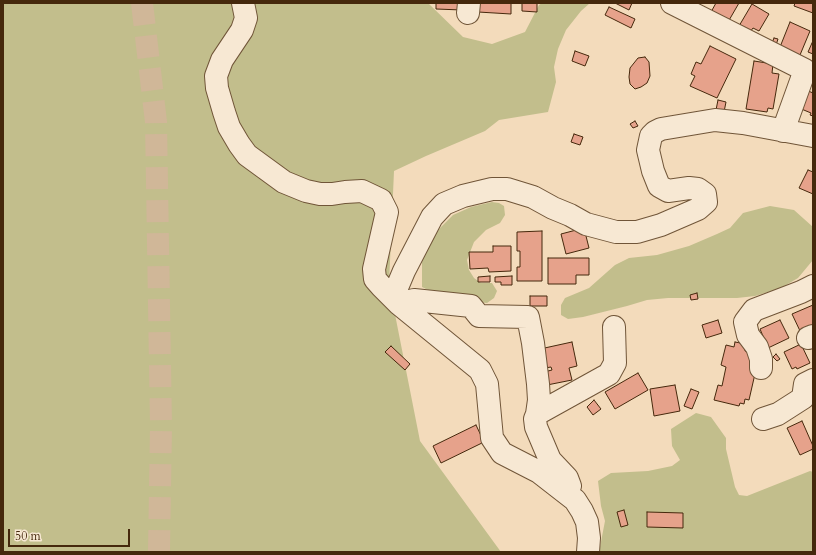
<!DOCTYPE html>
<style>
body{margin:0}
#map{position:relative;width:816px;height:555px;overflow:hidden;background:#f3dbbb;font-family:Cardo,serif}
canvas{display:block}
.frame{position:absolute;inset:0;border:4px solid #45280c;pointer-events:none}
.scale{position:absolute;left:8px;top:529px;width:122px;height:18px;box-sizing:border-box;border:2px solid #45280c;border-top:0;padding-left:5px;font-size:12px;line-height:14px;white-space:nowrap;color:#45280c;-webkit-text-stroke:3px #f7e8d3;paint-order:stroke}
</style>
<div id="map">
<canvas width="816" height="555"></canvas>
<div class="frame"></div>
<div class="scale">50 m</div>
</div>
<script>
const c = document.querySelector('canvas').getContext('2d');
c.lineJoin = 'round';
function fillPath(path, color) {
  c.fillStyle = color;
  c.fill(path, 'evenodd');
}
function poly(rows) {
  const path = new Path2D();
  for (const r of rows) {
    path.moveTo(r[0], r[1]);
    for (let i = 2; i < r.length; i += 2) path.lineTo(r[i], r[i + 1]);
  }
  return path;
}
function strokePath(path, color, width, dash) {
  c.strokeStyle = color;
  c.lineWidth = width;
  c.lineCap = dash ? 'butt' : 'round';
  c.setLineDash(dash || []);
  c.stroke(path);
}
fillPath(poly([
 [3,3,428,3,463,37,492,44,525,32,539,5,542,3,590,3,581,11,566,30,558,49,554,67,556,82,548,112,499,120,485,131,426,156,394,171,389,284,420,441,501,552,3,552],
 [492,202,499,203,504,206,505,215,500,223,486,230,474,242,467,260,469,270,474,278,481,283,492,283,497,291,494,298,487,303,476,302,438,295,422,287,422,262,429,243,440,228,453,215,471,207],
 [770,206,794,210,813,227,813,260,798,278,781,288,755,296,737,298,668,298,647,300,627,306,583,317,568,319,561,315,561,305,565,298,589,288,615,265,629,258,657,255,689,246,717,234,730,228,743,213],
 [696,413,711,417,726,438,726,449,735,487,739,495,747,496,810,471,813,472,813,552,599,552,605,521,601,506,598,481,611,473,648,471,672,466,680,460,672,446,671,429]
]), '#c2be8c');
const building = poly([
 [436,3,463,3,462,10,436,9,436,3],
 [478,3,511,3,511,14,478,12,478,3],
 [522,3,537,3,537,12,522,11,522,3],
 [615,3,632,3,629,10,615,3],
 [716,3,739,3,728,22,711,12,716,3],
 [795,3,813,3,813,13,794,6,795,3],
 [752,4,769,14,759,31,753,28,750,32,739,26,752,4],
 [609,7,635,19,631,28,605,15,609,7],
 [790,22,810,31,800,55,780,47,790,22],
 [774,38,778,39,776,45,772,43,774,38],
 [812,43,813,43,813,54,808,52,812,43],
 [710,46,736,59,717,98,690,86,695,76,691,74,696,62,701,64,710,46],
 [575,51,589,56,585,66,572,61,575,51],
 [645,57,649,62,650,76,647,83,641,87,635,89,630,84,629,77,630,68,638,58,645,57],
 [754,61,773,64,772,73,779,74,773,109,768,108,767,112,746,109,754,61],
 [806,90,813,93,813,116,810,115,811,113,799,108,806,90],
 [718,100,726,102,724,112,716,110,718,100],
 [635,121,638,126,633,128,630,124,635,121],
 [574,134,583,137,580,145,571,142,574,134],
 [808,170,813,172,813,194,799,188,808,170],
 [584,228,589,248,566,254,561,234,584,228],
 [542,231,542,281,517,281,517,267,520,267,520,251,517,251,517,232,542,231],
 [493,246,511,246,511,271,489,272,488,268,470,269,469,252,493,252,493,246],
 [548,258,589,258,589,275,576,275,576,284,548,284,548,258],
 [490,276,490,282,478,282,478,277,490,276],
 [512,276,512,285,501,285,501,282,495,282,495,277,512,276],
 [697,293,698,299,691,300,690,295,697,293],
 [530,296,547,296,547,306,530,306,530,296],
 [813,305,813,327,801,333,792,314,813,305],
 [718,320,722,333,706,338,702,325,718,320],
 [780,320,789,338,768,348,760,329,780,320],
 [572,342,577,366,569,368,572,380,547,385,544,372,552,370,551,367,545,368,540,349,572,342],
 [735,342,746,344,745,351,755,354,757,365,749,400,745,399,744,404,740,403,739,406,714,400,718,385,722,386,726,367,721,365,726,345,734,347,735,342],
 [801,344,810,363,797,369,796,367,792,369,784,352,801,344],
 [391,346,410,364,405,370,385,352,391,346],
 [776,354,780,359,777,361,773,357,776,354],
 [638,373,648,390,615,409,605,392,638,373],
 [675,385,680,411,654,416,650,389,675,385],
 [691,389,699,392,692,409,684,406,691,389],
 [594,400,601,409,593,415,587,407,594,400],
 [802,421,813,446,813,449,800,455,787,428,802,421],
 [476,425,484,442,441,463,433,446,476,425],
 [624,510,628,525,621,527,617,512,624,510],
 [647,512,683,513,683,528,647,527,647,512]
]);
fillPath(building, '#e6a28b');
strokePath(building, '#45280c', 1);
strokePath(poly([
 [142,3,156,122,161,426,159,552]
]), '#d0b798', 22, [22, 11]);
const minor = poly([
 [243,3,246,18,242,30,222,60,216,76,217,88,224,112,229,127,239,144,247,155,284,182,306,191,320,194,332,194,345,192,362,191,381,200,387,212,374,269,375,279,382,287,399,304,480,370,487,384,492,438,502,453,539,472,575,500,582,511,587,522,589,538,588,552],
 [672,3,805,70,783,131],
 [468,13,469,3],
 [393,297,404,271,432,217,444,204,463,196,492,189,507,189,533,197,553,208,570,215,586,224,616,232,637,232,661,225,698,209,706,202,705,194,698,189,689,188,668,191,659,186,653,171,648,150,651,136,655,132,661,129,715,120,743,123,813,136],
 [399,304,414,300,471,306,479,316,528,317,533,343,538,384,539,400,537,414,535,419,536,427,550,460,567,478,570,486],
 [808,338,813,336],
 [761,368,761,359,757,347,748,335,745,322,754,310,801,292,813,286],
 [537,414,609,374,615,363,614,327],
 [763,419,778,414,803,398,805,384,813,380]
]);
strokePath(minor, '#705538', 24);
strokePath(minor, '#f7e8d3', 22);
</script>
